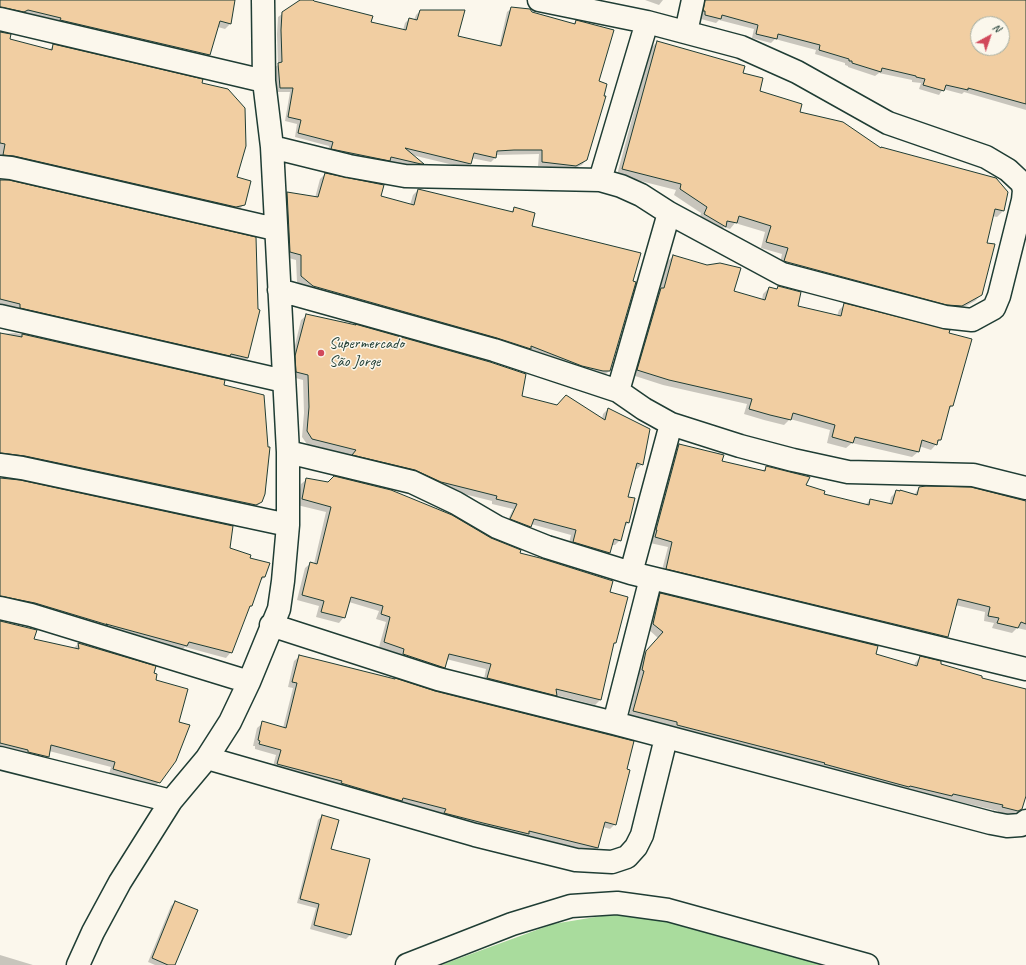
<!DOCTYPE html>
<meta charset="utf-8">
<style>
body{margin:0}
#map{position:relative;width:1026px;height:965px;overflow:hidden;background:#fbf7ec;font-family:Caveat,sans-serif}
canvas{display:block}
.north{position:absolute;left:970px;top:16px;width:40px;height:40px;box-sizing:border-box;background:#fbf7ec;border:1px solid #a3ada2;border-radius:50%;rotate:40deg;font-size:11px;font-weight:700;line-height:16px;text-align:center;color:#1f3d34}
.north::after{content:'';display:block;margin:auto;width:14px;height:18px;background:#d1495b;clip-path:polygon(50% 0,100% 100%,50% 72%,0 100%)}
</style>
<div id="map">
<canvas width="1026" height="965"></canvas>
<div class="north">N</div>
</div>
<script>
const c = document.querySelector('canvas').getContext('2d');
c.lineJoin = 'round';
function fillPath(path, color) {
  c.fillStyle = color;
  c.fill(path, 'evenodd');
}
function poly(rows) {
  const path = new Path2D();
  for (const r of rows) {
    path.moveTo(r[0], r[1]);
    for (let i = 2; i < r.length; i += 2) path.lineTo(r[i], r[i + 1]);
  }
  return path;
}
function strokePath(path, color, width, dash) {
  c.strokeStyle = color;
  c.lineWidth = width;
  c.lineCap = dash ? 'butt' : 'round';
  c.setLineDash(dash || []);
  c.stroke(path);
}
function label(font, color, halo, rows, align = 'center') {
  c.font = font + ' Caveat,sans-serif';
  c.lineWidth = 3;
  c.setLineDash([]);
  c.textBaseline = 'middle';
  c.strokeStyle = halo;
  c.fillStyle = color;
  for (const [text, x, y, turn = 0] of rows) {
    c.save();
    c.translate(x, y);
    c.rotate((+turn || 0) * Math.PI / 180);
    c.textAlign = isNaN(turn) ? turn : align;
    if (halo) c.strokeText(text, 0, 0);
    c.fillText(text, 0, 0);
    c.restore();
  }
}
fillPath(poly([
 [632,911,832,965,441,965,553,924]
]), '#a9dc9d');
fillPath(poly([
 [0,0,234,0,230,24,225,29,218,27,209,55,203,60,0,12],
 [301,0,312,0,313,2,370,23,403,30,405,23,409,19,414,20,416,15,420,11,457,37,499,47,507,12,512,8,573,24,576,21,598,82,586,160,582,165,570,170,538,166,539,154,495,155,495,158,491,162,471,158,470,164,466,168,412,155,422,164,419,168,388,161,384,164,327,153,329,146,295,137,297,124,285,121,290,92,276,92,274,68,278,65,277,34,278,17],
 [645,0,663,0,659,5],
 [705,0,1026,0,1026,110,964,92,962,94,943,89,939,95,919,89,921,83,912,82,912,80,879,73,875,76,848,67,848,66,845,65,845,63,815,54,816,50,775,39,771,43,752,38,754,29,719,20,716,23,701,19],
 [978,24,1002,24,1002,48,978,48],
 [0,33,8,40,49,50,54,45,201,83,244,204,239,210,0,160],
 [657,42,742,74,759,92,799,112,880,149,1003,211,997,217,992,216,986,243,981,295,975,301,955,312,779,267,782,254,761,248,765,232,735,223,730,229,724,227,719,232,699,220,701,213,674,195,676,190,617,175,651,48],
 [325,174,380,197,410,205,413,195,418,190,510,213,514,209,609,371,604,376,308,291,297,282,296,260,285,257,282,198,287,193,315,198,320,179],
 [0,180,9,181,248,358,242,363,0,305],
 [673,256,732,292,762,300,763,294,769,288,775,290,778,287,797,306,837,316,839,310,845,304,952,406,948,410,940,440,931,450,919,446,918,452,912,457,852,443,846,448,827,443,830,430,790,419,784,425,764,420,744,414,747,404,663,385,632,375,655,294,660,290,667,262],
 [307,315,521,397,602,419,603,414,608,409,642,464,637,469,635,469,627,498,628,523,623,528,620,540,615,545,611,545,609,553,604,558,568,547,571,535,531,524,525,532,506,524,513,509,492,504,492,501,436,487,349,460,352,456,307,444,302,437,304,413,303,380,292,377,291,362,301,320],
 [15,333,224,381,223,386,262,501,256,507,250,510,36,464,0,454,0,334],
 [680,445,721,462,762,471,767,467,822,495,865,505,870,500,889,505,891,497,896,492,914,495,919,488,1026,502,1026,630,1017,628,1012,633,992,628,994,623,984,621,985,612,955,605,947,637,942,642,661,574,668,547,650,543,674,450],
 [0,479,229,549,249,558,265,577,259,582,251,606,248,609,231,652,226,658,185,647,181,651,0,601],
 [307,479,490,539,519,553,609,593,615,643,613,645,600,700,595,705,556,695,551,701,483,684,486,669,446,659,444,667,438,673,398,660,400,654,379,647,386,622,376,619,379,611,349,602,344,617,339,623,316,617,319,606,297,600,305,568,311,563,314,564,326,512,297,505,301,484],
 [661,594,914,666,915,663,920,657,939,665,981,678,1026,689,1026,792,1022,809,1012,816,998,812,998,811,948,799,946,801,672,730,672,727,629,716,639,676,637,675,641,658,658,638,648,629,655,599],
 [0,622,33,639,73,649,78,644,153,674,155,681,159,782,154,788,109,774,111,767,49,751,48,757,43,762,0,749],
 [300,656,615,824,610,829,603,827,597,848,592,853,526,836,523,839,272,770,276,755,255,749,255,746,253,746,257,728,263,723,283,728,293,688,288,687,294,661],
 [322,816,329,849,369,860,350,935,346,939,310,929,316,908,297,903,318,820],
 [175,902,174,965,155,965,148,962,171,906],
 [0,955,33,965,0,965]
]), '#0003');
const building = poly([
 [0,0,235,0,231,24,220,21,210,55,60,20,61,18,28,10,24,12,0,7,0,0],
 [300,0,313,0,314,1,373,16,371,22,406,30,409,18,417,20,420,10,465,10,458,36,501,46,511,7,530,9,532,12,575,24,576,20,614,30,599,81,607,84,604,96,606,96,587,160,576,166,542,162,542,150,514,150,497,151,496,158,474,153,471,164,405,148,424,164,421,164,391,157,390,161,331,149,333,142,298,133,301,120,288,117,293,88,280,88,278,63,282,62,281,30,282,12,300,0],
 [705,0,1026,0,1026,104,968,88,968,90,946,85,944,91,923,85,925,79,916,77,916,76,882,68,881,72,852,63,852,61,849,61,849,59,819,50,820,45,778,34,777,39,756,34,758,25,722,15,721,19,705,15,705,11,703,11,705,0],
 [978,24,1002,24,1002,48,978,48,978,24],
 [0,32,11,34,10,39,52,50,53,44,203,79,202,83,228,89,245,108,246,146,237,177,251,181,245,205,236,207,14,156,3,155,5,144,0,143,0,32],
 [657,41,745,66,743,73,763,78,760,91,802,104,800,112,843,122,881,148,881,147,996,178,1008,192,1004,211,995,209,987,243,995,244,982,295,962,306,947,305,787,262,784,261,788,248,766,242,771,226,739,216,737,223,727,221,726,227,704,214,707,207,680,189,681,184,622,169,657,41],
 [325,173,384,185,381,196,414,205,418,189,513,212,514,207,535,213,532,226,641,253,633,281,636,282,610,371,603,371,582,366,531,346,531,349,497,338,313,286,301,276,301,255,290,252,287,192,318,197,325,173],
 [0,180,9,180,256,237,258,309,260,310,248,358,231,354,230,356,20,308,20,304,0,299,0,180],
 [673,255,707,265,720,263,741,268,734,291,765,300,769,287,777,289,778,286,801,292,798,306,841,316,844,303,950,330,949,333,972,339,953,406,950,406,941,440,938,440,937,445,922,440,919,452,855,437,853,443,832,437,835,425,793,413,791,420,770,415,749,409,752,399,669,380,637,370,661,288,664,288,673,255],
 [306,314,356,325,355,324,490,362,526,374,522,396,557,405,566,395,605,420,608,408,650,429,643,465,637,463,628,497,635,498,629,523,626,522,621,541,614,539,610,553,573,542,576,530,534,519,531,527,510,519,517,504,496,499,497,496,441,482,415,470,352,455,356,450,312,439,307,431,309,407,308,375,296,372,295,356,306,314],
 [0,333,22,337,22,334,225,380,224,385,264,395,268,447,270,447,265,494,262,502,256,505,25,456,0,453,0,333],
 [679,444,724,455,722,461,765,471,766,466,810,477,806,485,825,491,824,494,869,505,870,499,892,504,896,490,900,491,900,490,917,495,919,487,926,486,971,487,1026,501,1026,624,1021,622,1018,628,997,623,999,618,988,616,990,607,958,599,948,637,666,569,672,542,655,537,657,530,656,530,679,444],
 [334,476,391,490,452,515,491,538,521,550,520,553,540,558,613,581,610,592,628,597,616,643,614,643,601,700,556,689,557,696,487,678,491,664,449,654,445,668,403,654,404,649,384,642,390,617,381,614,383,606,351,597,345,618,321,612,324,601,302,595,310,562,317,564,331,507,302,499,306,478,328,482,334,476],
 [0,478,20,480,233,526,230,548,251,555,250,558,270,563,265,577,262,577,252,606,250,606,232,653,189,642,187,646,106,624,108,625,35,603,0,596,0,478],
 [660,593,878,646,876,654,917,666,920,656,941,661,941,664,982,676,982,678,1026,689,1026,796,1022,809,1018,811,1002,807,1003,805,953,794,952,796,910,786,909,787,824,764,825,763,677,725,677,722,633,711,644,671,642,670,646,651,663,632,653,624,660,593],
 [0,621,37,630,34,639,79,649,78,643,156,666,154,673,157,674,156,680,188,689,179,722,190,725,176,761,160,783,113,769,115,762,51,745,49,757,28,752,28,750,0,743,0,621],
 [299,655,395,679,395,678,435,691,634,741,627,769,630,770,616,825,605,822,598,848,529,831,529,834,483,823,444,813,446,809,403,798,402,801,388,797,341,783,342,781,277,764,281,750,259,744,260,741,258,740,262,721,286,728,297,683,292,682,299,655],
 [322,815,339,820,331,849,370,859,351,935,314,925,319,904,300,899,322,815],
 [175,901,198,910,175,965,168,965,152,958,175,901]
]);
fillPath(building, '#f1cea2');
strokePath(building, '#1f3d34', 1);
const minor = poly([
 [0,19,264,81],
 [686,32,693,0],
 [272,147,349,166,405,176,600,180,621,186,641,195,669,213,782,274,945,317,972,320,994,308,999,296,1023,200,1024,190,1022,183,1008,170,986,157,888,123,797,72,741,47,647,22,539,0],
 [0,167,11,168,275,229],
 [600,180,647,22],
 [279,290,494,350,618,391,644,409,671,424,740,446,793,460,848,472,973,475,1026,488],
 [0,316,284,381],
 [618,391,669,213],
 [288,452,412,482,456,503,497,527,547,547,631,573,1026,669],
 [0,465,22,468,288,525],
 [631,573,671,424],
 [0,608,31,615,249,682],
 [271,625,438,679,614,723,991,823,1007,826,1021,825,1026,821],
 [614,723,651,578],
 [0,758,171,801],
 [207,758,475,835,576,860,612,862,627,857,636,847,642,835,666,738],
 [78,965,93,932,120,882,171,801,207,758,230,722,249,682,279,609,283,581,288,525,288,452,272,147,264,81,263,0],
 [407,965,512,924,571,906,617,903,668,910,867,965]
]);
strokePath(minor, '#1f3d34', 25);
strokePath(minor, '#fbf7ec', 22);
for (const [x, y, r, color] of [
 [321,353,4,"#d1495b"]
]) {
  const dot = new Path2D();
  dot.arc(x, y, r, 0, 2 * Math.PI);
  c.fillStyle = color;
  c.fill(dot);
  strokePath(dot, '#fbf7ec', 1.5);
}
label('16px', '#1f3d34', '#fbf7ec', [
 ["Supermercado",329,344],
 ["São Jorge",329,362]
], 'left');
</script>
